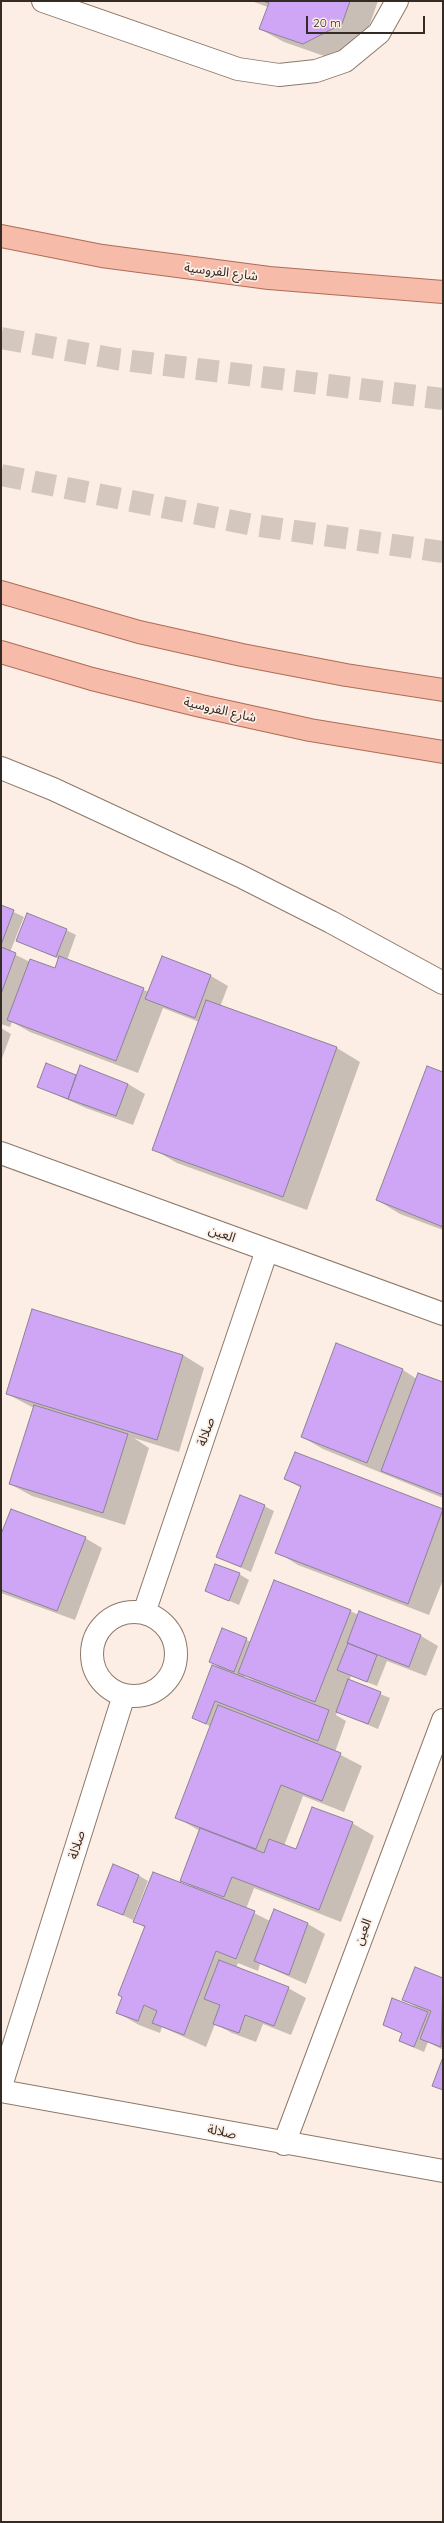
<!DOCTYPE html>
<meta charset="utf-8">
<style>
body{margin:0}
#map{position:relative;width:444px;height:2523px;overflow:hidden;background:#fceee4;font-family:Quicksand,sans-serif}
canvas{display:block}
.frame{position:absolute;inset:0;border:2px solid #342b25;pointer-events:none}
.scale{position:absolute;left:306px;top:16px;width:119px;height:18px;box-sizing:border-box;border:2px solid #342b25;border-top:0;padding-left:5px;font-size:12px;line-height:14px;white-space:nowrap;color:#342b25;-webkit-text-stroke:3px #fceee4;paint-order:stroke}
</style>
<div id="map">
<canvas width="444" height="2523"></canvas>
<div class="frame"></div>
<div class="scale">20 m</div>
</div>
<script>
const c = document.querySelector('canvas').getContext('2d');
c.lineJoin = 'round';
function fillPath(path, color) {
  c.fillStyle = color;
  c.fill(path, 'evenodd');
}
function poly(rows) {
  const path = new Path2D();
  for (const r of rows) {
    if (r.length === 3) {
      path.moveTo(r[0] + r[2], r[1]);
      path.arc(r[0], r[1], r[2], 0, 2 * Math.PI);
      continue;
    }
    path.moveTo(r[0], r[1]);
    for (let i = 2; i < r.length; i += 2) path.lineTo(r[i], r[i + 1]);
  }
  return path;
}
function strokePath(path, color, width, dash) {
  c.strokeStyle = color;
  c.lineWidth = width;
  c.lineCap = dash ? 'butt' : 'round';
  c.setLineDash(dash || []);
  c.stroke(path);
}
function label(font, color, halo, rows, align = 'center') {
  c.font = font + ' Quicksand,"Noto Sans Arabic",sans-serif';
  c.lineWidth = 3.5;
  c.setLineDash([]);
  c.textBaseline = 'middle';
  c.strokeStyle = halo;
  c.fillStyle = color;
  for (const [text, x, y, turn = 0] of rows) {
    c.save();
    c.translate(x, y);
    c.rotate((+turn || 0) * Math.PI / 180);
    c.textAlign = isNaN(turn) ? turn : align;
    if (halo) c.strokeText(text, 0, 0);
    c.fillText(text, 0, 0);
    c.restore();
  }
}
fillPath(poly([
 [251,1,378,1,365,38,327,57,284,42,260,29,268,7],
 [1,906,24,917,10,952,30,962,55,969,59,959,17,941,66,930,76,935,67,960,149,992,163,958,211,976,228,986,220,1007,337,1048,360,1062,307,1210,177,1163,153,1149,199,1022,163,1008,138,1073,30,1032,12,1022,10,1027,1,1024],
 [1,1028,11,1034,1,1061],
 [47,1065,77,1076,128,1084,145,1094,133,1125,86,1108,39,1087],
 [443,1073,443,1230,400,1214,377,1200],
 [337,1344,403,1370,417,1379,443,1384,443,1498,323,1449,302,1437],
 [183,1355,204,1368,179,1452,134,1438,149,1448,125,1525,32,1496,10,1484,34,1408,7,1394],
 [295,1453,443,1510,443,1580,429,1615,298,1565,277,1552,301,1488,285,1479],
 [264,1506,274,1511,251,1572,217,1557],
 [1,1537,85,1538,102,1548,75,1620,1,1593],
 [239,1574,249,1580,239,1605,206,1591],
 [350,1611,359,1615,421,1636,438,1646,426,1676,387,1661,377,1686,351,1676,349,1681,390,1698,378,1729,337,1712,336,1715,346,1721,335,1752,362,1766,344,1812,303,1796,284,1846,296,1850,352,1823,374,1836,341,1922,254,1888,246,1909,270,1921,275,1910,308,1924,325,1934,306,1984,260,1964,258,1971,238,1963,236,1968,288,1988,306,1998,291,2035,263,2024,256,2042,232,2033,215,2024,206,2047,162,2027,160,2033,139,2025,118,2013,145,1928,135,1921,194,1888,181,1880,200,1831,176,1817,211,1727,193,1717,220,1668,210,1662,223,1629,251,1642],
 [245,1676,253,1680,252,1681,244,1678],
 [138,1875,148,1881,133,1920,99,1904],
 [415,1969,443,1979,443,2050,428,2042,424,2052,410,2046,400,2041,403,2034,384,2024,420,2009,403,1999]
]), '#0003');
const building = poly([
 [263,1,350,1,342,24,303,44,259,29,269,3,263,1],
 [1,905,14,910,1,945,1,905],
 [27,913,67,929,56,957,16,941,27,913],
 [1,947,16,953,1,994,1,947],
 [59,956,144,988,116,1061,7,1020,30,959,55,968,59,956],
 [162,956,211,975,195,1018,145,999,162,956],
 [206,1000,337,1047,283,1197,152,1150,206,1000],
 [46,1063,76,1075,68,1099,37,1087,46,1063],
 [80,1065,128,1084,116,1116,68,1099,80,1065],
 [427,1066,443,1072,443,1227,376,1200,427,1066],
 [32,1309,183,1355,157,1440,6,1394,32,1309],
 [336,1343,403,1369,367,1463,301,1437,336,1343],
 [418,1373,443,1382,443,1495,381,1471,418,1373],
 [34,1405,128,1434,103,1513,9,1484,34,1405],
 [295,1452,443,1509,408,1604,275,1553,301,1486,284,1479,295,1452],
 [240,1495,265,1505,241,1567,216,1557,240,1495],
 [11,1509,86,1537,57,1611,1,1590,1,1534,11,1509],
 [215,1564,240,1573,229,1601,205,1591,215,1564],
 [274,1580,351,1610,315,1702,238,1673,274,1580],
 [359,1611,421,1635,409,1667,347,1643,359,1611],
 [222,1628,247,1638,234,1672,209,1662,222,1628],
 [348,1643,377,1655,367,1682,337,1670,348,1643],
 [212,1665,329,1710,318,1741,215,1701,206,1724,192,1718,212,1665],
 [348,1679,381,1692,368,1724,336,1712,348,1679],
 [218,1705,341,1753,322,1801,281,1785,256,1849,175,1818,218,1705],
 [312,1807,353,1822,319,1910,232,1877,224,1897,180,1881,200,1828,264,1853,269,1839,296,1849,312,1807],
 [113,1864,139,1875,123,1915,97,1905,113,1864],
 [153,1872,255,1911,236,1959,216,1951,184,2035,152,2023,157,2011,144,2005,138,2021,116,2013,122,1997,118,1995,145,1926,133,1922,153,1872],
 [274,1909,308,1923,289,1975,254,1961,274,1909],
 [219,1960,289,1987,274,2026,245,2015,239,2033,213,2024,220,2005,204,1999,219,1960],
 [415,1967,443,1978,441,2047,420,2039,431,2011,402,2000,415,1967],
 [392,1998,428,2012,414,2047,399,2041,402,2033,383,2025,392,1998],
 [443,2057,443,2090,432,2086,443,2057]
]);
fillPath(building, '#cfa5f6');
strokePath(building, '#8c8297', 1);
strokePath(poly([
 [1,338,116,359,443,399],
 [1,475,253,525,443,552]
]), '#d4c7be', 22, [22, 11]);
const minor = poly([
 [43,1,238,69,279,75,316,71,345,61,379,33,397,1],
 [1,768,53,789,240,876,331,922,443,983],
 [1,1153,443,1314],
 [134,1654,42],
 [144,1613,267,1250],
 [1,2086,124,1695],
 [1,2091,443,2171],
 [284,2144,443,1720]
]);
const major = poly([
 [1,236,102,256,269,278,443,292],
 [1,592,139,632,242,655,346,675,443,690],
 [1,652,92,679,201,706,310,730,443,752]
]);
strokePath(minor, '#8d7869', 24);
strokePath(major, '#af6b56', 24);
strokePath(minor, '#fff', 22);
strokePath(major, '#f7bbaa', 22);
label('13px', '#342b25', '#fceee4', [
 ["شارع الفروسية",221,272,7],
 ["شارع الفروسية",220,710,13],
 ["العين",222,1234,20],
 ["صلالة",206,1432,-71],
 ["صلالة",77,1845,-73],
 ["العين",363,1932,-69],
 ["صلالة",222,2132,11]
]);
</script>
